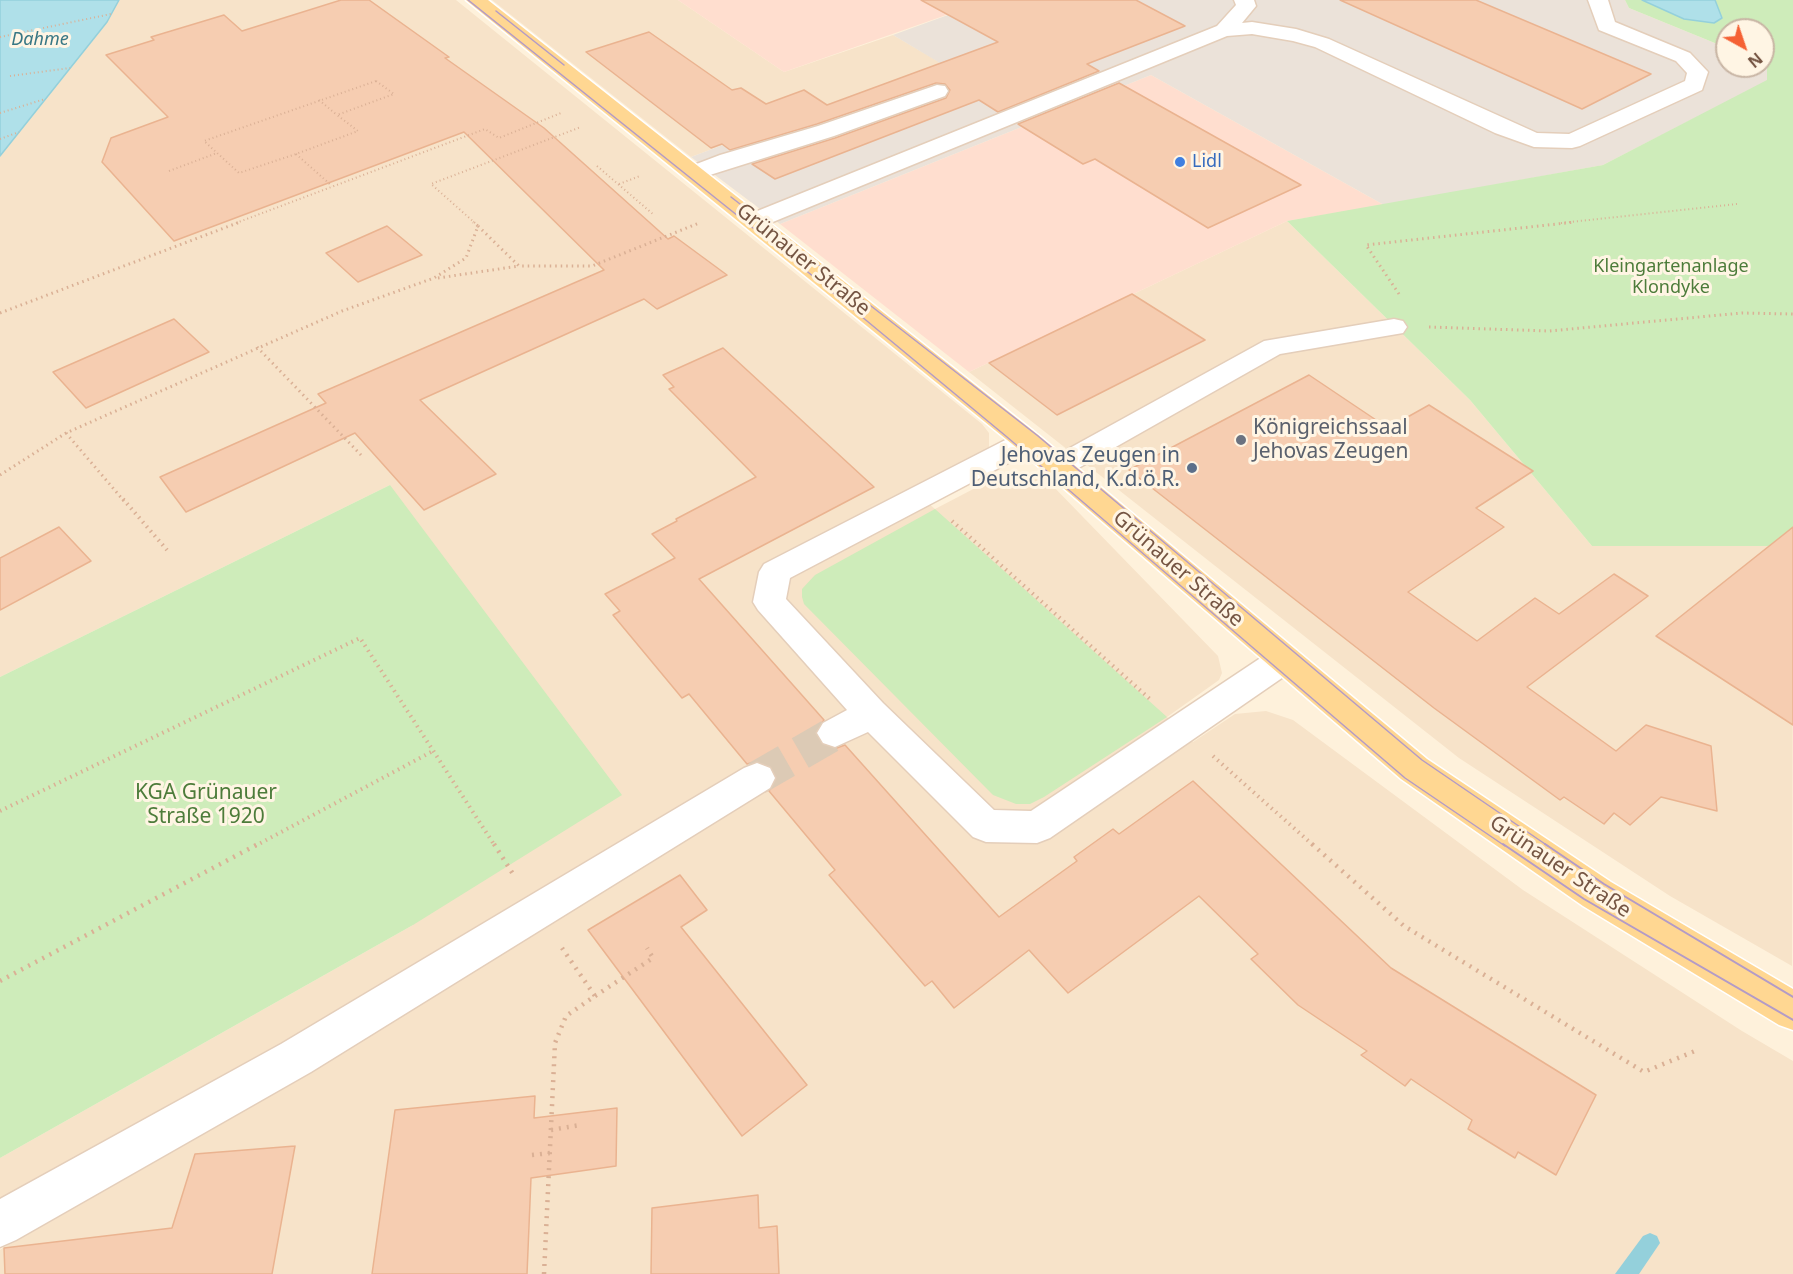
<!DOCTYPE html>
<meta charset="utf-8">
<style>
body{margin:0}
#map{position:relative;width:1793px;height:1274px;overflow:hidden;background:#fef1db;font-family:"Noto Sans",sans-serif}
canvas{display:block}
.north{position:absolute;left:1715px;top:18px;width:60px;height:60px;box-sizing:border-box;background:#fff5e4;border:2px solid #c8b5a4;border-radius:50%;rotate:140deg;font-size:16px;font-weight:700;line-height:24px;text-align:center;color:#755543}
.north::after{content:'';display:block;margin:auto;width:21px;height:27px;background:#f56134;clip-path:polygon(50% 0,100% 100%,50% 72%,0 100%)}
</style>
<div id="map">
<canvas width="1793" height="1274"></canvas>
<div class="north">N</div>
</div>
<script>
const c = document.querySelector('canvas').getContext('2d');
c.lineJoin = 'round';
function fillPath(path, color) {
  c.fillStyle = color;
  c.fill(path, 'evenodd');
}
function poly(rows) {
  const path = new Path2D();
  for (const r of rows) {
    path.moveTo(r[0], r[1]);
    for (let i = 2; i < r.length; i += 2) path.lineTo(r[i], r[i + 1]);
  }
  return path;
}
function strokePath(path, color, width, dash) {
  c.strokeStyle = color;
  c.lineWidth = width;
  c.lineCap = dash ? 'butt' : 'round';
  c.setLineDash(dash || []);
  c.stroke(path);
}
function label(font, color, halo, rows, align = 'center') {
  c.font = font + ' "Noto Sans",sans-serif';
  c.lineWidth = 6;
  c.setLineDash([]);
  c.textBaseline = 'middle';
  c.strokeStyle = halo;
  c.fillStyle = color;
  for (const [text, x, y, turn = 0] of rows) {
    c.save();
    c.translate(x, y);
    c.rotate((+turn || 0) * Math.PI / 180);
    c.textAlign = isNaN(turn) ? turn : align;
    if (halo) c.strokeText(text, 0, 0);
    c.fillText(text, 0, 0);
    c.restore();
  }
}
fillPath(poly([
 [119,0,456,0,982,424,989,433,989,447,914,491,935,509,1004,473,1013,471,1033,473,1049,482,1218,656,1222,673,1219,680,1167,717,1193,742,1235,714,1266,711,1293,720,1523,890,1742,1031,1793,1061,1793,1274,0,1274,0,1250,4,1247,0,1231,0,1158,413,925,390,485,0,677,0,156,107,22],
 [492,0,678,0,784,72,893,35,941,63,691,157],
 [1287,221,1470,400,1592,546,1793,546,1792,966,1670,896,1459,758,969,372]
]), '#f7e3c9');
fillPath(poly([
 [678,0,989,0,784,72],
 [1151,75,1384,205,1287,221,969,372,780,224]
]), '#ffdecf');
fillPath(poly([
 [989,0,1625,0,1629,8,1727,48,1727,66,1767,64,1767,81,1603,165,1384,205,1151,75,780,224,691,157,940,63,893,35]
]), '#ebe2d9');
fillPath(poly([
 [1625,0,1793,0,1793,546,1592,546,1470,400,1287,221,1603,165,1767,80,1767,65,1763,63,1763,30,1727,30,1727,48,1629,8],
 [390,485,622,795,413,925,0,1158,0,677],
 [935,509,1167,717,1044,797,1030,804,1016,804,993,795,804,604,802,597,802,589,815,575]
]), '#ceecba');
const water = poly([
 [0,0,119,0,107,22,0,156,0,0],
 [1642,0,1715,0,1722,18,1714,23,1684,19,1642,0]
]);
fillPath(water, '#afe0e9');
strokePath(water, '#94d0db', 1.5);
fillPath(poly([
 [1650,1233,1657,1236,1660,1243,1639,1274,1615,1274,1643,1236,1650,1233]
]), '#94d0db');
const building = poly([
 [341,0,369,0,449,57,445,58,544,128,668,239,674,236,727,275,657,309,644,299,420,400,496,474,424,510,355,433,186,512,160,477,326,403,318,394,604,270,464,132,174,241,102,162,111,138,168,117,106,55,154,40,151,37,224,15,242,31,341,0],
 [921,0,1136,0,1185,26,1087,64,1099,71,998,112,979,100,775,179,752,164,835,138,946,98,950,90,945,84,936,83,817,124,730,150,722,144,711,148,586,52,649,32,732,90,741,88,766,104,804,90,827,105,998,42,921,0],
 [1340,0,1476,0,1651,74,1582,109,1340,0],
 [1119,83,1301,185,1208,228,1095,159,1083,164,1018,124,1119,83],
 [387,226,422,255,358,282,326,253,387,226],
 [1132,294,1205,340,1057,415,989,363,1132,294],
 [174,319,209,352,86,408,53,372,174,319],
 [723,348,874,487,699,579,824,720,815,732,821,744,834,749,845,745,999,917,1077,861,1074,857,1113,829,1119,834,1193,781,1391,968,1596,1095,1556,1175,1518,1152,1515,1158,1468,1129,1472,1120,1411,1079,1405,1086,1361,1055,1367,1051,1298,1005,1251,959,1258,954,1199,896,1068,993,1029,950,954,1008,932,981,925,986,829,875,835,870,769,791,777,779,772,767,758,761,747,764,689,694,682,698,613,615,620,611,605,594,675,558,652,534,677,521,676,519,756,477,669,389,674,387,663,375,723,348],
 [1309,375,1388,428,1429,405,1533,471,1476,508,1504,527,1408,592,1477,641,1535,598,1559,614,1614,574,1648,596,1527,687,1616,751,1646,725,1711,746,1717,811,1661,797,1630,825,1614,813,1604,824,1564,797,1560,800,1434,708,1129,470,1309,375],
 [59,527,91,561,0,610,0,558,59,527],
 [1793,527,1793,725,1656,636,1793,527],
 [680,875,707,910,681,927,807,1085,742,1136,588,930,680,875],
 [535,1096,534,1118,617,1108,616,1166,531,1178,527,1274,372,1274,395,1110,535,1096],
 [295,1146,272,1274,5,1274,4,1248,172,1228,195,1154,295,1146],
 [758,1195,759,1228,777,1226,779,1274,651,1274,652,1208,758,1195]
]);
fillPath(building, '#f6cdb1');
strokePath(building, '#eab390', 1.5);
strokePath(poly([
 [757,778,835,733]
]), '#dccab5', 34, [34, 16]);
const minor = poly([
 [1234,0,1254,0,1256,6,1242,23,1252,22,1296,29,1329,39,1537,133,1569,134,1685,81,1687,73,1676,61,1599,30,1588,0,1608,0,1615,22,1690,53,1708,72,1702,90,1580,146,1572,148,1534,147,1495,133,1315,47,1293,41,1252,34,1227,36,763,226,754,228,745,226,742,221,745,216,1217,26,1236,5,1234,0],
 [937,85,945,86,948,91,945,96,834,136,694,180,686,178,682,173,686,168,720,155,818,126,937,85],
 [1394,319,1403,321,1407,327,1403,333,1280,354,1068,474,1058,477,1048,474,1043,467,1048,460,1264,341,1394,319],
 [1027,432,1037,434,1041,441,1037,448,790,578,786,599,883,703,994,810,1031,811,1271,651,1283,647,1295,651,1300,660,1295,669,1050,838,1037,843,986,842,973,837,868,732,835,747,823,743,817,733,823,723,847,710,758,610,753,602,759,572,764,564,1017,434,1027,432],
 [757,763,770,768,775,778,770,788,311,1072,16,1240,0,1247,0,1199,281,1044,744,768,757,763]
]);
const major = poly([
 [466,0,488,0,1037,434,1427,759,1611,882,1793,989,1793,1030,1779,1025,1583,906,1401,779,1017,448,466,0]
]);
strokePath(minor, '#e4ceba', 3);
strokePath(major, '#fff', 3);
strokePath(poly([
 [0,37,111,14],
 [10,76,70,68],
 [376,81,394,94,337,115,358,131,296,154,239,173,204,141,376,81],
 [319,100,337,115],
 [0,113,45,99],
 [0,139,19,132],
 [296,154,332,186],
 [597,166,654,215],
 [169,171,217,153],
 [619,184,640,176],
 [236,223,485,129,499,138,561,113],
 [475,223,431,184,581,127],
 [1561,223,1737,204]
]), '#dab095', 2, [1, 3]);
strokePath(poly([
 [478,226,519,266,592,266,699,223],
 [438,278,519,266],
 [1399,294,1366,245,1575,222],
 [0,313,240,222],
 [1429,327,1549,331,1742,313,1793,314],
 [257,347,361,455],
 [66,433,124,501],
 [0,475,66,433,342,311,434,278,466,258,478,226,473,222]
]), '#dab095', 3, [1.5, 4]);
strokePath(poly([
 [123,499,167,550],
 [952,521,1152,701],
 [1213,756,1314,846],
 [0,811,360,638,495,846],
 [255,846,433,751]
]), '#dab095', 4, [1.5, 4.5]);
strokePath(poly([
 [494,844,513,874],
 [1312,844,1404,926,1644,1072,1695,1051],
 [0,981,258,844],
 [595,996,653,958,647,948],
 [551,1130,580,1125],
 [532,1155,550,1153],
 [544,1274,555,1043,566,1016,595,996,562,948]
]), '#dab095', 4.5, [2, 6]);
fillPath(minor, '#fff');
fillPath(major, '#ffd792');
strokePath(poly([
 [468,0,803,268,1007,437,1405,778,1505,846],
 [496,11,564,65],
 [731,197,1038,436,1422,760,1548,846]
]), '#b39bc7', 1.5);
strokePath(poly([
 [1503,844,1584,899,1793,1020],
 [1545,844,1604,884,1793,997]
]), '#b39bc7', 2);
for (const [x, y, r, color] of [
 [1180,162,6,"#3f7fe0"],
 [1241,440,6,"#6b7280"],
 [1192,468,6,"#5c6f8a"]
]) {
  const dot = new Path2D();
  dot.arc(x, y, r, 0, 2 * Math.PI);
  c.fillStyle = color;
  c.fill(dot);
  strokePath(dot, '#fff5e4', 2);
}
label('italic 18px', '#387784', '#fff5e4', [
 ["Dahme",40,40]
]);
label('18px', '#366cbe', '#fff5e4', [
 ["Lidl",1192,162]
], 'left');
label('18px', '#4d7c3a', '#fff5e4', [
 ["Kleingartenanlage",1671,267],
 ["Klondyke",1671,288]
]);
label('21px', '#755543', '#fff5e4', [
 ["Grünauer Straße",803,260,39],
 ["Grünauer Straße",1178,569,41],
 ["Grünauer Straße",1560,867,34]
]);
label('21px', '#5b616d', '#fff5e4', [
 ["Königreichssaal",1253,428],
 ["Jehovas Zeugen",1253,452]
], 'left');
label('21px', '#4e5e75', '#fff5e4', [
 ["Jehovas Zeugen in",1180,456],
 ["Deutschland, K.d.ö.R.",1180,480]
], 'right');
label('21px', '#4d7c3a', '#fff5e4', [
 ["KGA Grünauer",206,793],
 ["Straße 1920",206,817]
]);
</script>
